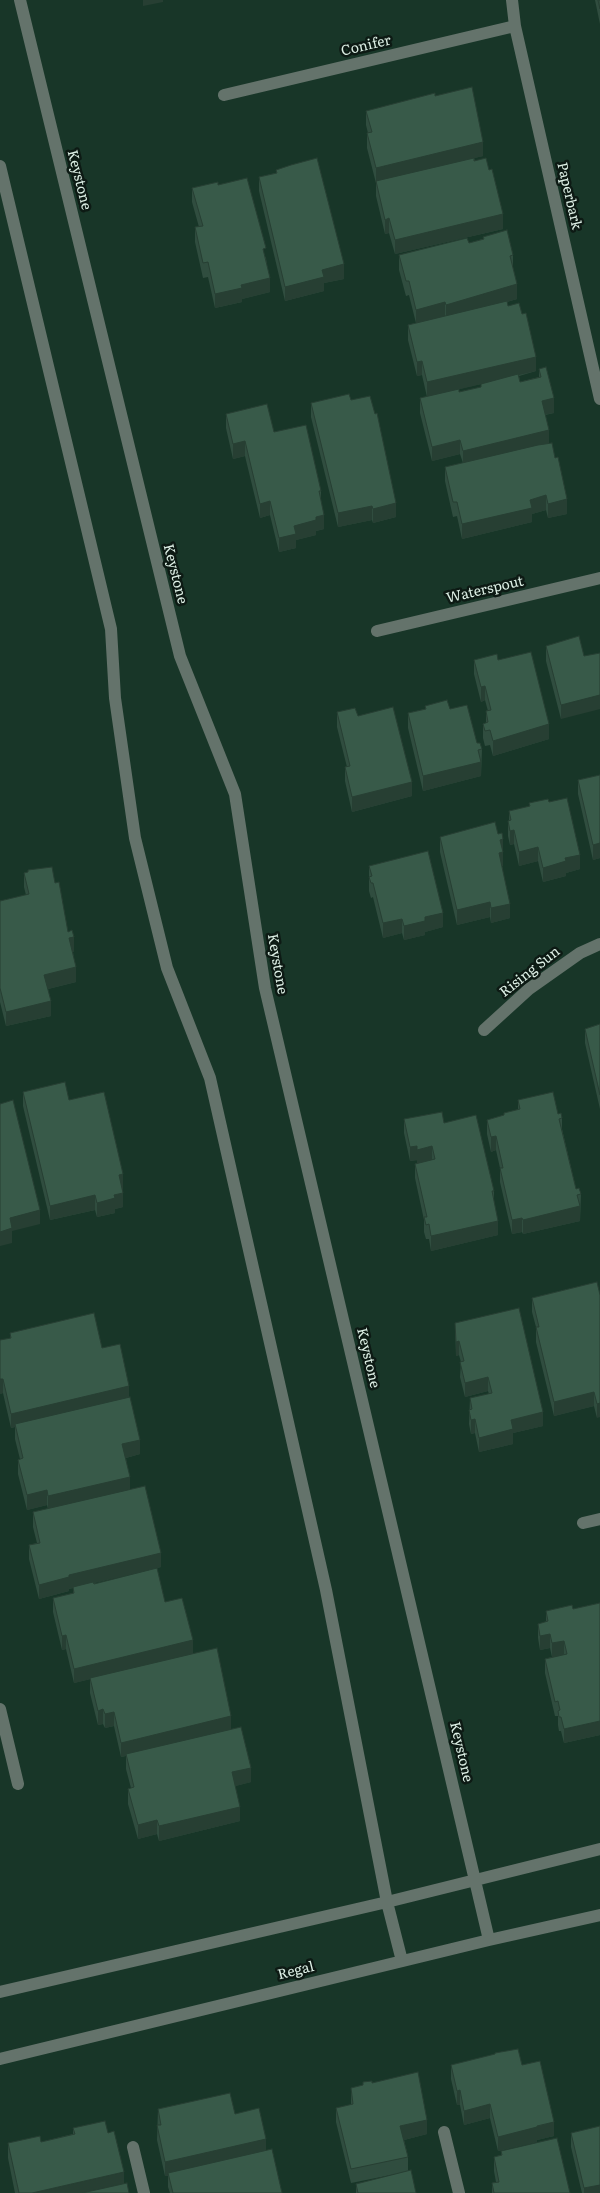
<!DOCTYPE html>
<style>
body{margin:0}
canvas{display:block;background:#183628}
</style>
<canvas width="600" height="2193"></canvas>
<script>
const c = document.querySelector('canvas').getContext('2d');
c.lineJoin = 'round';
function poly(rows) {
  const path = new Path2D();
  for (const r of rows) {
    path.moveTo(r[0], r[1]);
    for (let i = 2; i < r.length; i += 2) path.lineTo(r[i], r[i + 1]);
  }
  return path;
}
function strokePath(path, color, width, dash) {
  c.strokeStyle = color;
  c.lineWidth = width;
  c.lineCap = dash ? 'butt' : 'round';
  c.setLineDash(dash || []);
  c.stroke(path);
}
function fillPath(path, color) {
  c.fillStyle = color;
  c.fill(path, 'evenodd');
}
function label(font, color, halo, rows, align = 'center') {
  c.font = font + ' Literata,serif';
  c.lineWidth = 5;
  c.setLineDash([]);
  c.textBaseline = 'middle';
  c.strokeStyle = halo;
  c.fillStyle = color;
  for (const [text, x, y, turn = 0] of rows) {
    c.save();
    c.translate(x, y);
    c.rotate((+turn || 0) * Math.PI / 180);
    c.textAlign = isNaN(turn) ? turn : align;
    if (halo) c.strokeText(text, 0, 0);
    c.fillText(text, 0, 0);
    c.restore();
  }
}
strokePath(poly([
 [444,2132,459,2193],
 [133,2147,144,2193]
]), '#64736b', 12);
strokePath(poly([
 [512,0,515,26,600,399],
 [224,95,515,26],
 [377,631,600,578],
 [484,1030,529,989,580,953,600,944],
 [583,1523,600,1519],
 [0,1709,18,1784]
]), '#64736b', 12);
strokePath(poly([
 [20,0,180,656,235,794,265,988,489,1940],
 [0,166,111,629,115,698,135,838,167,968,210,1078,326,1590,387,1902,402,1961],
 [0,1992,387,1902,600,1849],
 [0,2059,489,1940,600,1915]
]), '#64736b', 12);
fillPath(poly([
 [595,0,600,0,600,24],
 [435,96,483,156,474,158,503,229,395,254,389,233,385,234,376,196,376,183,367,148,367,133,368,133,366,125,366,111],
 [276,170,344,279,324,283,324,291,285,301,259,191,259,177,276,173],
 [218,185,266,258,270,292,242,299,242,302,215,308,208,277,203,278,195,242,195,227,199,227,192,202,192,188],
 [483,237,513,255,513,269,517,299,507,302,508,306,536,371,519,376,520,382,539,377,539,369,554,413,545,415,549,444,567,514,548,518,546,510,532,514,532,522,462,539,457,516,453,517,445,481,445,467,463,463,460,454,432,461,420,413,420,398,427,397,422,375,417,376,408,340,408,325,416,323,409,295,406,296,399,270,399,255,469,243,483,239],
 [481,384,481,387,459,392,459,389],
 [351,400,396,517,373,523,372,520,338,527,311,417,311,403],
 [226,414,274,432,321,491,321,501,324,529,316,531,316,535,296,540,296,548,279,552,270,515,260,518,245,456,233,459,226,428],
 [546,646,584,656,561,719,546,661],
 [474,660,498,660,549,739,493,756,490,745,485,746,483,738,483,724,486,723,486,711,488,711,485,700,481,702,474,674],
 [425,706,450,709,482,749,481,776,423,791,408,728,408,713,425,709],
 [337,712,358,716,412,796,352,812,345,781,345,767,347,767,337,727],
 [600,775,600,858,593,860,578,794,578,780],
 [549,802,580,869,566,873,566,876,543,882,538,861,519,866,514,844,510,845,508,836,508,821,509,821,509,811,529,807,529,803],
 [440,837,503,853,503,866,502,866,510,918,491,923,490,917,457,925,440,852],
 [369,866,443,927,425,932,425,935,404,940,402,933,383,938,373,897,371,898,369,891],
 [28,870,68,932,74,951,73,952,76,982,48,989,51,1016,6,1026,0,1002,0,901,26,895,24,887,24,873,28,872],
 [600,1024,600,1109,585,1043,585,1029],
 [23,1092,123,1189,122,1189,123,1207,115,1209,115,1213,97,1217,95,1210,50,1220,23,1106],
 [518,1100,558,1114,562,1118,562,1129,576,1189,581,1194,580,1221,523,1234,522,1232,512,1234,500,1182,500,1168,496,1150,491,1152,487,1134,487,1120,504,1115,504,1113,518,1110],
 [404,1119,444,1123,494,1191,494,1202,498,1235,431,1251,429,1239,426,1239,424,1232,424,1220,415,1178,415,1164,417,1163,417,1160,410,1161,404,1133],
 [597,1282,597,1418,594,1406,554,1416,536,1342,536,1327,532,1312,532,1298],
 [455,1323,543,1426,513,1433,513,1444,479,1452,475,1433,471,1434,469,1424,470,1398,489,1394,488,1391,465,1397,460,1377,461,1362,459,1355,456,1356],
 [10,1333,102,1348,129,1397,140,1454,126,1458,130,1489,161,1567,94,1583,165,1602,193,1654,231,1729,251,1782,235,1786,240,1821,159,1841,157,1834,138,1839,128,1804,128,1789,131,1788,126,1769,126,1756,121,1757,114,1726,105,1728,103,1724,98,1725,90,1693,90,1679,74,1683,66,1649,62,1650,53,1612,53,1598,73,1593,73,1588,69,1589,69,1591,39,1599,29,1559,29,1545,37,1543,33,1527,33,1512,48,1509,47,1505,27,1510,18,1474,18,1460,20,1459,15,1439,15,1427,11,1428,3,1393,0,1394,10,1338],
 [600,1603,600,1735,564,1743,561,1731,559,1731,558,1725,558,1716,555,1716,545,1673,545,1659,552,1657,550,1648,540,1650,538,1638,538,1624,546,1622,546,1611,573,1609],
 [451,2065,522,2065,554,2136,537,2140,537,2142,498,2151,490,2118,464,2125,460,2105,457,2105,451,2079],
 [363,2082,372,2083,427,2134,404,2140,408,2157,408,2171,416,2193,356,2193,356,2184,396,2174,351,2183,336,2122,336,2108,351,2105,351,2088,363,2085],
 [158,2109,235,2114,266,2150,282,2193,170,2193,168,2187,168,2176,165,2176,157,2140],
 [73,2128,108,2133,124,2184,129,2193,15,2193,8,2158,8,2143,41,2142,73,2134],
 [571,2133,600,2193,582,2193,571,2147],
 [501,2151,570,2193,492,2193,492,2183,496,2182,494,2171,494,2157,501,2155]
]), '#304d3f');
fillPath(poly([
 [143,0,163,0,163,2,143,6],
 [483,142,483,156,376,183,376,168],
 [503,214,503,229,395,254,395,240],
 [389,218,389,233,385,234,385,220],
 [344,264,344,279,324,283,324,291,285,301,285,287,322,270],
 [270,278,270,292,242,299,242,302,215,308,215,294,241,285],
 [517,284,517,299,446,319,446,305],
 [445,302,445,316,416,324,416,310],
 [536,357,536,371,427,397,427,382],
 [422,361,422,375,417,376,417,362],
 [554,398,554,413,542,415,542,401],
 [549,430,549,444,463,465,463,451],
 [460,440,460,454,432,461,432,447],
 [245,441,245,456,233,459,233,444],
 [546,495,546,510,532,514,532,522,462,539,462,524,530,500],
 [567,499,567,514,548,518,548,504],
 [270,501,270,515,260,518,260,504],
 [396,503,396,517,373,523,373,509],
 [372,506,372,520,338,527,338,513],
 [324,515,324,529,316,531,316,535,296,540,296,548,279,552,279,538,294,526,316,517],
 [485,686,485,700,481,702,481,687],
 [600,695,600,709,561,719,561,705],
 [549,724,549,739,493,756,493,741],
 [481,762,481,776,423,791,423,776],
 [412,782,412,796,352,812,352,797],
 [514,830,514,844,510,845,510,831],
 [503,839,503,866,499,867,500,840],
 [600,843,600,858,593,860,593,845],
 [538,847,538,861,519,866,519,852],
 [580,855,580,869,566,873,566,876,543,882,543,868,565,858],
 [490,902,490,917,457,925,457,910],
 [510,904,510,918,491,923,491,908],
 [443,913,443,927,425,932,425,935,404,940,404,926,425,917],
 [402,919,402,933,383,938,383,923],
 [74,937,74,951,69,952,69,938],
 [76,967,76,982,44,990,44,975],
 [51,1001,51,1016,6,1026,6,1012],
 [496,1136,496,1150,491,1152,491,1137],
 [417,1146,417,1160,410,1161,410,1147],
 [432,1146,432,1161,417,1164,417,1150],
 [123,1174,123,1189,119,1190,119,1175],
 [123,1193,123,1207,115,1209,115,1213,97,1217,97,1203,114,1195],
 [95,1195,95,1210,50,1220,50,1206],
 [580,1206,580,1221,523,1234,523,1220],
 [40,1210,40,1224,12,1231,12,1243,0,1246,0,1232,10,1218],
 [522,1218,522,1232,512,1234,512,1220],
 [498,1221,498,1235,431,1251,431,1236],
 [459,1341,459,1355,456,1356,456,1342],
 [488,1377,488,1391,465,1397,465,1383],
 [0,1379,3,1379,3,1393,0,1394],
 [129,1386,129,1400,15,1424,15,1427,11,1428,11,1414],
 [594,1392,594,1406,554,1416,554,1402],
 [600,1403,600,1417,597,1418,597,1404],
 [543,1412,543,1426,513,1433,513,1444,479,1452,479,1438,511,1420],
 [475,1419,475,1433,471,1434,471,1420],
 [140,1440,140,1454,122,1459,122,1444],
 [130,1477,130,1491,48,1511,48,1496],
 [47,1490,47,1505,27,1510,27,1495],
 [161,1553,161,1567,69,1589,69,1591,39,1599,39,1585,69,1575],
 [550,1634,550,1648,540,1650,540,1636],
 [66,1635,66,1649,62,1650,62,1636],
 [193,1640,193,1655,74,1683,74,1669],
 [564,1641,564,1655,552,1658,552,1643],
 [103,1709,103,1724,98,1725,98,1711],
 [114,1712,114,1726,105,1728,105,1714],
 [231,1716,231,1730,121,1757,121,1743],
 [600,1721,600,1735,564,1743,564,1729],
 [251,1768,251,1782,232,1787,232,1772],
 [240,1807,240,1821,159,1841,159,1826],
 [157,1820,157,1834,138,1839,138,1825],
 [460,2090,460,2105,457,2105,457,2091],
 [490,2104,490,2118,464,2125,464,2111],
 [427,2120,427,2134,400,2141,400,2126],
 [554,2122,554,2136,537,2140,537,2142,498,2151,498,2137],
 [266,2139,266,2153,168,2173,168,2176,165,2176,165,2162],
 [124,2172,124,2186,95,2193,32,2193],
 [600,2185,600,2193,584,2193,584,2188]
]), '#273f33');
const building = poly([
 [598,0,600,0,600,9,598,0],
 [472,87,483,142,376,168,367,133,372,132,366,111,435,93,435,96,472,87],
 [317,158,344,264,322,270,324,277,285,287,259,177,277,173,276,170,291,165,317,158],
 [474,158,474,161,486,158,489,170,492,169,503,214,395,240,389,218,385,220,376,181,474,158],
 [247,178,266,248,263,249,270,278,241,285,242,288,215,294,208,262,203,263,195,227,203,226,192,188,218,182,218,185,247,178],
 [507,230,513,255,510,256,517,284,446,305,445,302,416,310,409,281,406,281,399,255,467,238,469,243,484,239,483,237,507,230],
 [507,301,508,306,519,303,522,314,526,313,536,357,427,382,422,361,417,362,408,325,507,301],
 [546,367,554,398,542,401,549,430,463,451,460,440,432,447,420,398,459,389,459,392,481,387,481,384,518,374,520,382,541,377,539,369,546,367],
 [349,394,351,400,370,396,375,414,377,413,396,503,373,509,372,506,338,513,311,403,349,394],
 [267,404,274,432,306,425,321,491,319,491,324,515,316,517,316,520,294,526,296,534,279,538,270,501,260,504,245,441,233,444,226,414,267,404],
 [552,443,555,458,558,457,567,499,548,504,546,495,530,500,532,508,462,524,457,502,453,502,445,467,538,445,552,443],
 [579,636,584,656,600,653,600,695,561,705,546,646,579,636],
 [531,652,549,724,493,741,490,730,485,731,483,724,488,722,486,711,491,710,485,686,481,687,474,660,497,654,498,660,531,652],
 [447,700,450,709,467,705,477,743,480,743,482,749,478,750,481,762,423,776,408,713,426,709,425,706,447,700],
 [393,707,412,782,352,797,345,767,350,766,337,712,355,708,358,716,393,707],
 [600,775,600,843,593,845,578,780,600,775],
 [567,798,580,855,565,858,566,861,543,868,538,847,519,852,514,830,510,831,508,821,511,820,509,811,530,806,529,803,548,799,549,802,567,798],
 [495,822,498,834,502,833,503,839,500,840,503,852,499,853,510,904,491,908,490,902,457,910,440,837,495,822],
 [428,851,443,913,425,917,425,921,404,926,402,919,383,923,373,883,371,883,369,877,372,876,369,866,428,851],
 [52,867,55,883,59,882,68,932,72,930,74,937,69,938,76,967,44,975,51,1001,6,1012,0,988,0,901,29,894,24,873,28,872,28,870,52,867],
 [600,1024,600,1095,585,1029,600,1024],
 [65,1082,69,1100,104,1092,123,1174,119,1175,123,1193,114,1195,115,1198,97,1203,95,1195,50,1206,23,1092,65,1082],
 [553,1092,558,1114,561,1113,562,1118,559,1119,576,1189,579,1188,581,1194,577,1195,580,1206,523,1220,522,1218,512,1220,500,1168,503,1168,496,1136,491,1137,487,1120,504,1115,504,1113,520,1109,518,1100,553,1092],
 [13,1100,40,1210,10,1218,12,1228,0,1232,0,1104,13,1100],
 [442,1112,444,1123,476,1115,494,1191,492,1191,498,1221,431,1236,429,1224,426,1225,424,1217,427,1217,415,1164,435,1159,432,1146,417,1150,417,1146,410,1147,404,1119,442,1112],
 [597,1282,600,1295,600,1403,597,1404,594,1392,554,1402,536,1327,539,1327,532,1298,597,1282],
 [519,1308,543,1412,511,1420,513,1429,479,1438,475,1419,471,1420,469,1410,472,1409,470,1398,492,1393,488,1377,465,1383,460,1362,464,1361,459,1341,456,1342,455,1323,519,1308],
 [94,1313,102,1348,120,1344,129,1386,11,1414,3,1379,0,1379,0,1340,11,1338,10,1333,94,1313],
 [130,1397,140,1440,122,1444,130,1477,48,1496,47,1490,27,1495,18,1460,23,1458,15,1424,130,1397],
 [145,1486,161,1553,69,1575,69,1577,39,1585,29,1545,40,1543,33,1512,145,1486],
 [157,1568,165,1602,182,1598,193,1640,74,1669,66,1635,62,1636,53,1598,74,1593,73,1587,93,1582,94,1584,157,1568],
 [600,1603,600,1721,564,1729,561,1717,559,1717,558,1711,560,1710,558,1701,555,1702,545,1659,567,1654,564,1641,552,1643,550,1634,540,1636,538,1624,548,1621,546,1611,572,1605,573,1609,600,1603],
 [217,1648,231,1716,121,1743,114,1712,105,1714,103,1709,98,1711,90,1678,217,1648],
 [241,1727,251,1768,232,1772,240,1807,159,1826,157,1820,138,1825,128,1789,134,1787,126,1754,241,1727],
 [518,2049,522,2065,540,2061,554,2122,537,2126,537,2127,498,2137,490,2104,464,2111,460,2090,457,2091,451,2065,495,2054,495,2053,518,2049],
 [418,2072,427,2120,400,2126,408,2157,351,2169,336,2108,353,2104,351,2088,363,2085,363,2082,372,2081,372,2083,418,2072],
 [230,2093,235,2114,259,2108,266,2139,165,2162,157,2125,161,2125,158,2109,230,2093],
 [105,2121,108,2133,114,2131,124,2172,32,2193,19,2193,8,2143,40,2136,41,2142,75,2134,73,2128,105,2121],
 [600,2126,600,2185,584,2188,571,2133,600,2126],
 [557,2138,570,2193,494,2193,492,2183,499,2182,494,2157,502,2155,501,2151,557,2138],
 [272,2149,282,2193,173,2193,168,2173,272,2149],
 [411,2170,416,2193,358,2193,356,2184,411,2170],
 [127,2183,129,2193,82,2193,127,2183]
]);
fillPath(building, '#385a49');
strokePath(building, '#273f33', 1);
label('14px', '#ddefe5', '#0d1a14', [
 ["Conifer",366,46,-13],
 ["Keystone",79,180,76],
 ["Paperbark",569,196,77],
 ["Keystone",175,574,76],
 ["Waterspout",485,590,-13],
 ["Keystone",277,964,80],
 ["Rising Sun",530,972,-38],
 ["Keystone",368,1358,77],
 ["Keystone",461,1752,77],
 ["Regal",296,1971,-14]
]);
</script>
